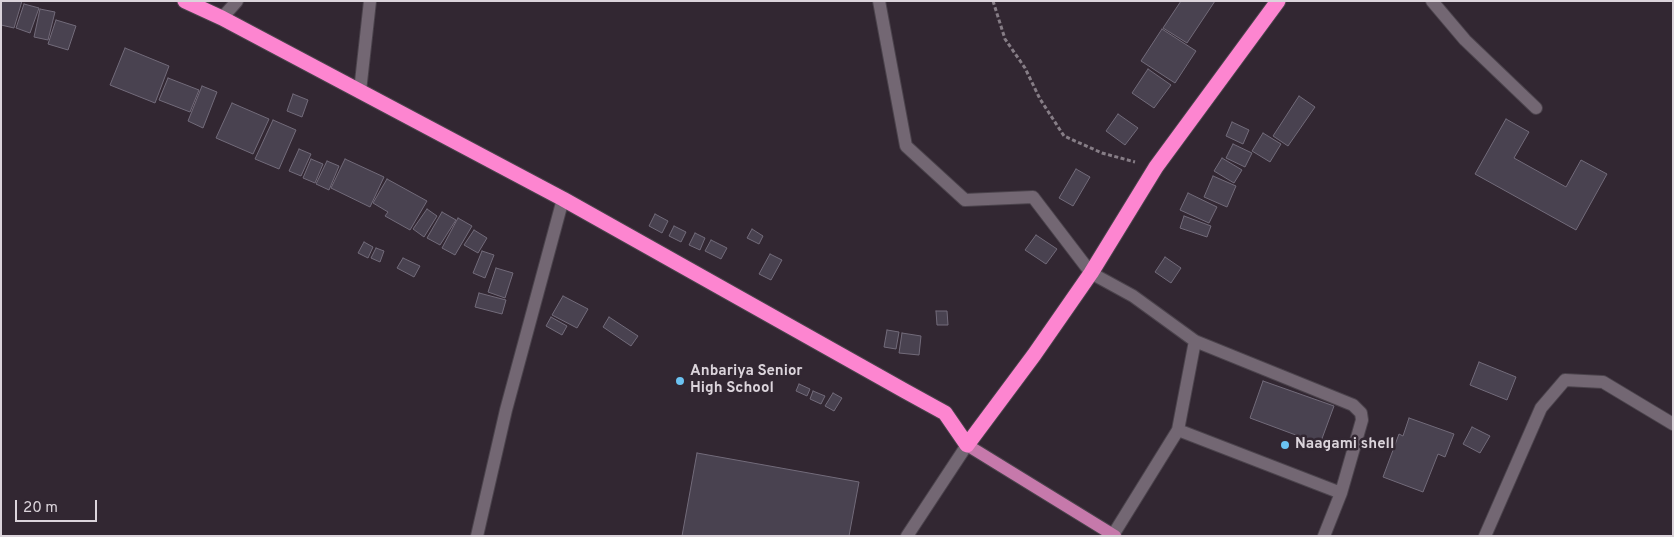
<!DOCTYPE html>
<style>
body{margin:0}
#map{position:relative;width:1674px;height:537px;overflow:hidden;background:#322732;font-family:Overpass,sans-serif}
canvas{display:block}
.frame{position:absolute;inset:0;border:2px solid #dbd4db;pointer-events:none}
.scale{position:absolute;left:15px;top:500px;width:82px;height:22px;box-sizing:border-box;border:2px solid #dbd4db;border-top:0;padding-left:6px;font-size:15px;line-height:18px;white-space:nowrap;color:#dbd4db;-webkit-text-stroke:4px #322732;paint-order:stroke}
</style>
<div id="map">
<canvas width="1674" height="537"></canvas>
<div class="frame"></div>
<div class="scale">20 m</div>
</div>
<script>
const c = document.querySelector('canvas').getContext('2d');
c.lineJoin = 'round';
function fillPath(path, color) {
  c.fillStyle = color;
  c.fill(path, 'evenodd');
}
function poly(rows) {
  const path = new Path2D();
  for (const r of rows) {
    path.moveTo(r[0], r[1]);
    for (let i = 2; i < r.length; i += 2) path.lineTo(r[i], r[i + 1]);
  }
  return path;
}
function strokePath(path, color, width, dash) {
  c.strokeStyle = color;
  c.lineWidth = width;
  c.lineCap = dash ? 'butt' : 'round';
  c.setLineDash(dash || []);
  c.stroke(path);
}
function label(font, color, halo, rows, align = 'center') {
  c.font = font + ' Overpass,sans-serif';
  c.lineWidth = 5;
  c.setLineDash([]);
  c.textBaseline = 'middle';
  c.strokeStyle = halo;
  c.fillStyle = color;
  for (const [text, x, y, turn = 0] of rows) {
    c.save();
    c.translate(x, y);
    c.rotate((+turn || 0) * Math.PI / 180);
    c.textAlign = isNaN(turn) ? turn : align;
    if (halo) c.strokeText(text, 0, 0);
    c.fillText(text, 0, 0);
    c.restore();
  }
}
const building = poly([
 [1,1,22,1,14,28,1,25,1,1],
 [1181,1,1215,1,1187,43,1163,28,1181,1],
 [24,4,39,8,30,33,16,28,24,4],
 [40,9,55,12,48,40,34,37,40,9],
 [56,20,76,26,68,50,48,44,56,20],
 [1162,29,1196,51,1175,83,1141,61,1162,29],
 [125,48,169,66,155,103,110,85,125,48],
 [1148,69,1171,85,1154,108,1132,93,1148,69],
 [168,78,199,90,190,112,159,100,168,78],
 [202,86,217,92,203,128,188,121,202,86],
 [293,94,308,100,302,117,287,111,293,94],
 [1299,96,1315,107,1288,146,1273,136,1299,96],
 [232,103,269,119,253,154,216,138,232,103],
 [1118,114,1138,128,1125,145,1106,131,1118,114],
 [1506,119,1529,132,1514,158,1566,187,1581,160,1607,174,1576,230,1475,174,1506,119],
 [273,120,296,130,279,169,255,159,273,120],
 [1232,122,1249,130,1243,144,1226,136,1232,122],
 [1263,133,1281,144,1270,162,1252,151,1263,133],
 [1233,144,1252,153,1245,167,1226,158,1233,144],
 [299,149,311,154,301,176,289,171,299,149],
 [1222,158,1242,170,1234,183,1214,171,1222,158],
 [311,159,323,164,315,183,303,178,311,159],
 [345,159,384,177,370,207,331,188,345,159],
 [327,161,339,166,329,190,316,184,327,161],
 [1076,169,1090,177,1073,206,1059,198,1076,169],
 [1213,176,1236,186,1227,207,1204,197,1213,176],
 [387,179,427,201,410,230,385,216,388,212,373,203,387,179],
 [1188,193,1217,207,1209,223,1180,210,1188,193],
 [427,209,437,216,424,237,413,229,427,209],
 [442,212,456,220,440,245,427,238,442,212],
 [655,214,668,221,662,233,649,226,655,214],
 [1184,216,1211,226,1207,237,1180,228,1184,216],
 [458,218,472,226,455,255,442,248,458,218],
 [674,226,686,232,681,242,669,236,674,226],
 [752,229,763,236,759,244,747,238,752,229],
 [474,230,487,238,478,253,464,245,474,230],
 [695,233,705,238,700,250,689,245,695,233],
 [1036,235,1057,249,1046,264,1025,250,1036,235],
 [711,240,727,248,721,259,705,251,711,240],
 [364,242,373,247,368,258,358,253,364,242],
 [376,248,384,251,380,262,371,258,376,248],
 [482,251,494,255,485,278,473,273,482,251],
 [770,254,782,260,771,280,759,274,770,254],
 [1165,257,1181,268,1171,283,1155,272,1165,257],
 [403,258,420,266,414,277,397,268,403,258],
 [496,268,513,273,505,298,488,292,496,268],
 [479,293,506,300,502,314,475,307,479,293],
 [563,296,588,309,577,328,552,315,563,296],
 [936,311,947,311,948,325,937,325,936,311],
 [551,317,567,326,562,335,546,326,551,317],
 [609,317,638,336,631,346,603,327,609,317],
 [887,330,899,332,896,349,884,347,887,330],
 [902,333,921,336,919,355,899,353,902,333],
 [1479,362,1516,377,1507,400,1470,385,1479,362],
 [1263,381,1334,406,1320,444,1250,418,1263,381],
 [799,384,810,389,807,396,796,391,799,384],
 [813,391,825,396,821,404,810,399,813,391],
 [833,393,842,398,834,411,825,406,833,393],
 [1409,418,1454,434,1445,457,1438,454,1423,492,1383,477,1399,434,1403,436,1409,418],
 [1472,427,1490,436,1480,453,1463,444,1472,427],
 [697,453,859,482,849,536,682,536,697,453]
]);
fillPath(building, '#494250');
strokePath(building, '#726b7a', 1);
const minor = poly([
 [879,1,906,146,965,200,1033,197,1091,273,1133,296,1195,341,1353,405,1361,413,1362,420,1341,493,1324,536],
 [1432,1,1465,40,1536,108],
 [222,18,237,1],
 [360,91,370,1],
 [1178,430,1341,493],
 [1113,535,1178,430,1195,341],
 [477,536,506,410,563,199],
 [907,536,967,445],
 [1485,536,1541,408,1565,380,1603,382,1673,424]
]);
const major = poly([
 [967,445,1115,536]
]);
const highway = poly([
 [185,1,222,18,563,199,905,391,945,413,967,445,1034,355,1091,273,1156,167,1278,1]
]);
strokePath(minor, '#4b434c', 14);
strokePath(major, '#4b434c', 14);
strokePath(highway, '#4b434c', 17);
strokePath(poly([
 [993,1,1005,39,1025,68,1040,99,1064,136,1102,153,1135,162]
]), '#867d86', 3, [4, 2.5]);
strokePath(minor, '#736773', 12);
strokePath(major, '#c679ab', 12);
strokePath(highway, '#fd85d0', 15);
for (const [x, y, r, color] of [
 [680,381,5,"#6bc3f2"],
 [1285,445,5,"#6bc3f2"]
]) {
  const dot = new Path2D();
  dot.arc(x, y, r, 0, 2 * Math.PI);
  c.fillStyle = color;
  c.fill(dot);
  strokePath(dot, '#322732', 2);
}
label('bold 15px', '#dbd4db', '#322732', [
 ["Anbariya Senior",690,372],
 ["High School",690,389],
 ["Naagami shell",1295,445]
], 'left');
</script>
